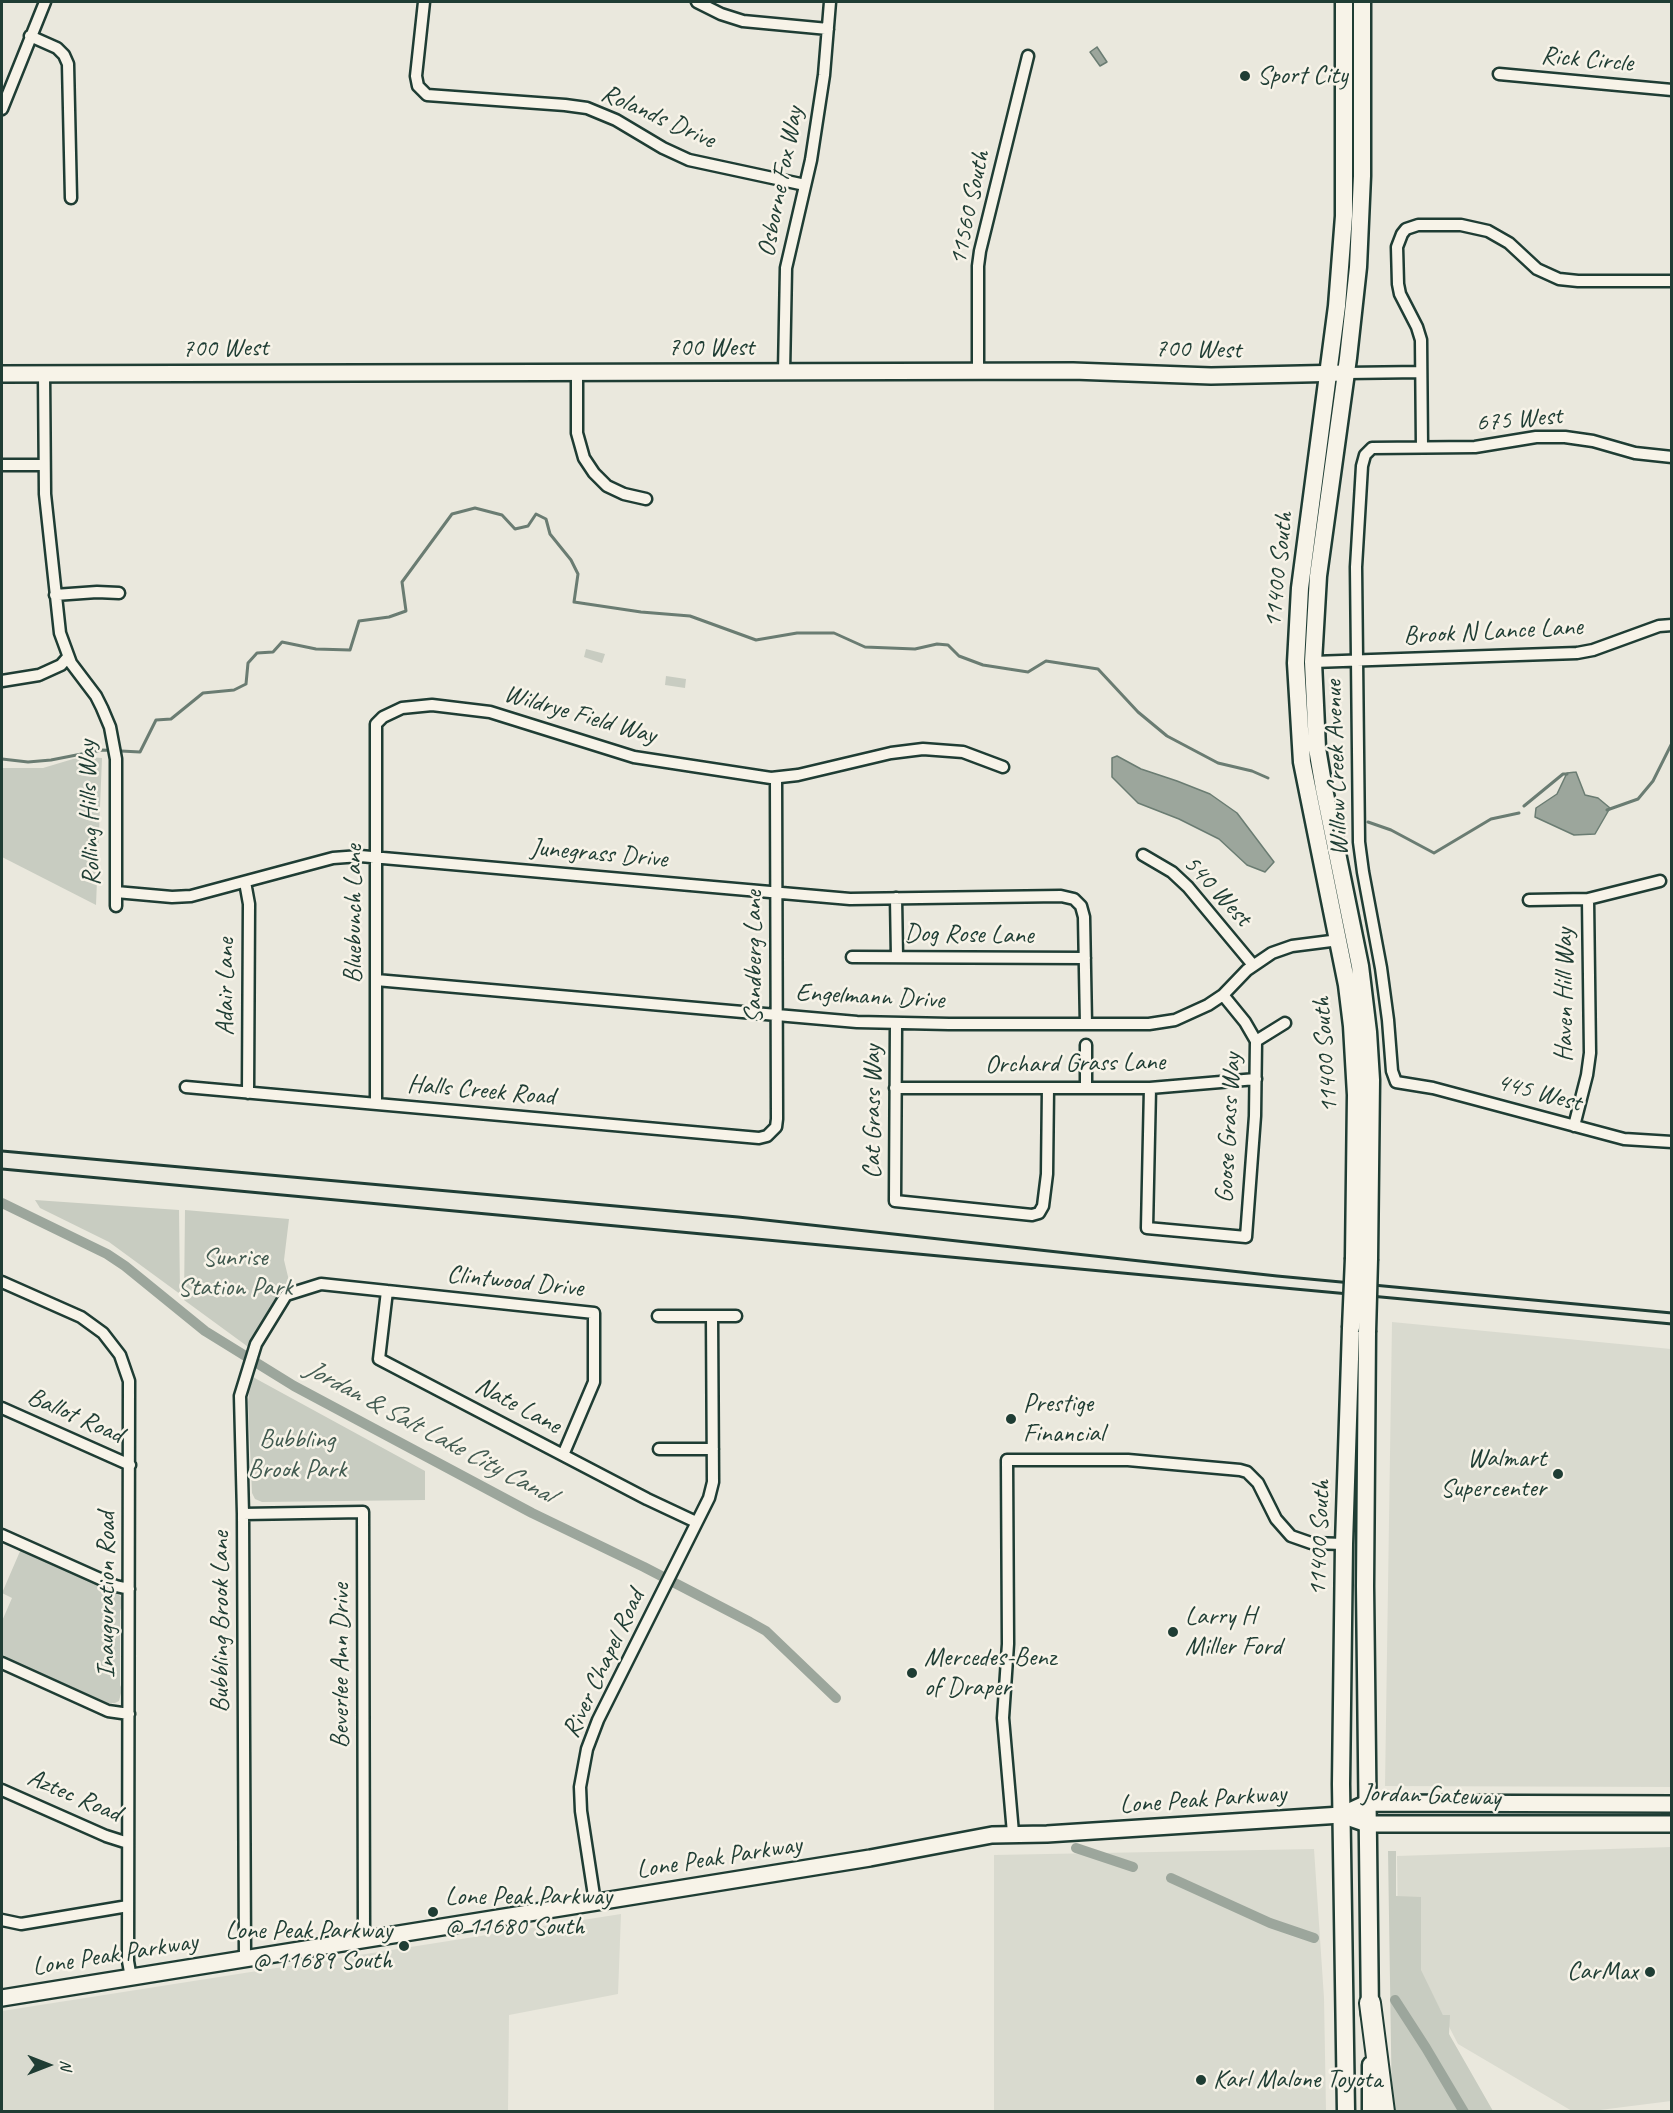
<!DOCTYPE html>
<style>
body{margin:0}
#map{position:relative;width:1673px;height:2113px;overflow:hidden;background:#eae8dd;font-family:Caveat,sans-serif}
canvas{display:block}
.frame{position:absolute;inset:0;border:3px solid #1f3d34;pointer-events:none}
.north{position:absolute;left:18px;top:2035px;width:60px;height:60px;-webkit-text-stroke:4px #f7f3e8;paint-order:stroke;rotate:90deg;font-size:16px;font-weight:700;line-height:24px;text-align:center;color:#1f3d34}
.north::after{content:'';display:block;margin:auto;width:21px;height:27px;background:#1f3d34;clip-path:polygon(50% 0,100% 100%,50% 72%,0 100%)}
</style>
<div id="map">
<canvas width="1673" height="2113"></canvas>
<div class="frame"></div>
<div class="north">N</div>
</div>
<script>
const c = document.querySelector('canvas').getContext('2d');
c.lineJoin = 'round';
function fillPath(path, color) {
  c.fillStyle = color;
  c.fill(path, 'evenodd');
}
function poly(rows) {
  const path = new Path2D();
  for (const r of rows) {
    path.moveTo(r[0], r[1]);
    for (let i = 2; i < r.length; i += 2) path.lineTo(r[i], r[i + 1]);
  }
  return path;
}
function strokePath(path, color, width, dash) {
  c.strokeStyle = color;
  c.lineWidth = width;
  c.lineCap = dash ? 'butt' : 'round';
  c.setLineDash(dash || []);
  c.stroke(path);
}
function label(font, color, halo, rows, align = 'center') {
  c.font = font + ' Caveat,sans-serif';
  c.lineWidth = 5;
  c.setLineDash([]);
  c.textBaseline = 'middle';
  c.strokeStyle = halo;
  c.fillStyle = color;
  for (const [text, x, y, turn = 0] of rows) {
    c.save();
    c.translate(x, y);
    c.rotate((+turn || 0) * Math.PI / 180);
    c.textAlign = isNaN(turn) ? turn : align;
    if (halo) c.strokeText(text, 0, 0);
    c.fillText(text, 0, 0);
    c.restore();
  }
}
fillPath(poly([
 [1392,1322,1671,1349,1671,1787,1385,1786],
 [1671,1847,1671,2101,1592,2111,1572,2111,1458,2044,1398,1928,1397,1856],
 [1314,1849,1324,1998,1326,2111,994,2111,994,1855],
 [621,1914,618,1994,509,2015,508,2111,2,2111,2,2011]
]), '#d9dacf');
fillPath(poly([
 [586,649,605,654,602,663,584,657],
 [666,676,686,679,685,688,665,685],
 [89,757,102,758,96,905,2,857,2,768,43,768,73,759],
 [35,1200,179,1210,180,1294,109,1242,40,1208],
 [185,1210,289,1219,284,1260,290,1285,280,1295,251,1349,184,1300],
 [251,1376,425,1471,425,1500,262,1502,255,1499,252,1493,248,1402],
 [21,1549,117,1593,121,1597,123,1603,120,1611,120,1685,122,1689,119,1701,115,1703,108,1703,2,1656,2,1621,12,1598,2,1593],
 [1388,1851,1396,1851,1396,1896,1421,1897,1421,1970,1443,2015,1450,2015,1449,2034,1493,2111,1392,2111]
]), '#c8ccc1');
const water = poly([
 [1097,47,1107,62,1100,66,1090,52,1097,47],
 [1117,756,1141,769,1177,781,1210,794,1237,813,1274,862,1265,872,1247,865,1219,839,1179,819,1138,803,1112,777,1112,758,1117,756],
 [1576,772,1585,795,1598,798,1610,808,1595,834,1574,835,1535,817,1536,808,1557,794,1567,773,1576,772]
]);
fillPath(water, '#9ca69c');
strokePath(water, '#6a7c72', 1.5);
strokePath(poly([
 [2,759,28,762,51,760,102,750,140,752,156,720,171,719,203,693,234,690,246,684,248,663,257,653,273,652,282,642,316,649,350,650,359,621,389,617,406,611,402,582,452,514,475,508,502,515,515,529,528,526,536,514,546,519,550,534,571,560,578,574,574,602,641,612,690,616,756,640,797,633,834,633,865,647,915,649,937,644,948,645,959,656,983,665,1028,672,1046,661,1098,669,1138,712,1167,736,1218,763,1252,771,1268,778],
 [1524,806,1563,774,1567,774],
 [1607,810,1638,799,1653,781,1672,743],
 [1368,822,1391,830,1434,853,1491,819,1519,813]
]), '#6a7c72', 3);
strokePath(poly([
 [2,1203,107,1254,125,1266,205,1331,294,1386,532,1513,644,1567,750,1622,766,1631,836,1698],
 [1076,1848,1133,1867],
 [1171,1878,1270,1923,1314,1938],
 [1395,2000,1426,2048,1464,2112]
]), '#9ca69c', 10);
const street = poly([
 [424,2,416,76,418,86,427,95,565,105,587,108,616,120,663,148,689,160,805,185],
 [697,2,721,14,743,21,828,29],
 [30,36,57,48,64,55,68,64,71,198],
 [1499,74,1672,90],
 [2,109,45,2],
 [978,371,978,266,980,251,1028,56],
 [784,372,786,268,811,160,824,75,830,2],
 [577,373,577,433,584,458,594,473,607,486,624,494,646,499],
 [1346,373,1421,372],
 [44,374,45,494,60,633,71,663,96,696,102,708,110,727,116,759,116,906],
 [1422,447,1421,340,1417,327,1400,294,1398,284,1397,247,1402,234,1406,229,1418,225,1461,225,1488,231,1509,243,1537,269,1559,279,1578,281,1672,281],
 [1672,457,1635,453,1593,441,1565,437,1536,437,1475,447,1372,448,1365,455,1362,466,1356,567,1359,842,1363,872,1381,968,1388,1020,1392,1071,1396,1082,1433,1088,1624,1139,1672,1142],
 [2,465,43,465],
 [55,595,97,592,119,593],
 [1313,662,1577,653,1593,650,1659,626,1672,625],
 [2,681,39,675,61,665,68,657],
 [1143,855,1172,872,1188,887,1253,965],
 [245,882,249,904,248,1093],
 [116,892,172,897,191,896,333,858,360,856,850,899,1061,896,1074,899,1081,906,1084,917,1086,1024],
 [896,898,897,957],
 [1529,900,1588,899,1660,881],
 [852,957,1085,958],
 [376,980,857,1022,949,1024,1149,1024,1175,1020,1208,1005,1223,995,1247,970,1272,953,1292,946,1339,940],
 [896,1024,895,1201,1032,1215,1039,1213,1043,1206,1047,1174,1048,1088],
 [1256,1041,1285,1023],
 [186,1087,759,1138,767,1136,776,1127,777,1119,776,778],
 [895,1088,1150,1088,1256,1079],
 [1086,1088,1086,1045],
 [1150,1088,1147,1228,1246,1237,1255,1116,1256,1041,1245,1022,1223,995],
 [376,1104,376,724,383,717,402,708,432,705,490,712,634,757,771,778,798,775,891,753,923,749,963,752,1003,767],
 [1574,1126,1587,1075,1590,1053,1588,899],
 [2,1282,81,1317,103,1333,120,1355,129,1381,128,1961,131,1978],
 [387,1291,379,1359,647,1499,696,1522],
 [658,1316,736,1316],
 [2,1408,130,1465],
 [659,1449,713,1449],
 [243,1514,363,1512,364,1940],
 [2,1535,116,1586,129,1589],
 [2,1663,108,1711,129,1714],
 [2,1790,106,1836,128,1843],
 [1013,1833,1003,1718,1008,1644,1007,1460,1128,1460,1240,1470,1247,1472,1258,1483,1276,1519,1291,1536,1311,1543,1344,1544],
 [595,1902,581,1811,580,1787,587,1749,598,1720,709,1498,713,1482,712,1316],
 [2,1920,21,1924,128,1906],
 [245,1959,243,1514,240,1396,256,1344,286,1295,321,1284,594,1313,594,1382,563,1455]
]);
const secondary = poly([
 [2,374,1073,371,1211,376,1346,373],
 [1341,1815,1367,1824,1672,1824],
 [2,1998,870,1858,992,1835,1047,1834,1341,1815,1367,1803,1672,1804]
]);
const primary = poly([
 [1344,2,1344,216,1337,306,1300,588,1296,663,1302,762,1347,985,1352,1026,1356,1095,1354,1258],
 [1362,2,1362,176,1358,267,1348,358,1318,576,1313,662,1317,748,1324,789,1360,966,1368,1032,1371,1080,1369,1259],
 [1367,1332,1365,1586,1370,2015],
 [1371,2065,1371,2112],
 [1346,2112,1341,1784,1344,1544,1351,1328]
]);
const highway = poly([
 [1370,2003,1384,2112]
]);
strokePath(street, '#1f3d34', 15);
strokePath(secondary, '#1f3d34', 20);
strokePath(primary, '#1f3d34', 21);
strokePath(highway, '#1f3d34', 24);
strokePath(street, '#f7f3e8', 10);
strokePath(secondary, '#f7f3e8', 15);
strokePath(primary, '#f7f3e8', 16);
strokePath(highway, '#f7f3e8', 20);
strokePath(poly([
 [2,1151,738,1217,1277,1276,1672,1313],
 [2,1169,1672,1324]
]), '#1f3d34', 3);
const primaryBridge = poly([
 [1351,1328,1354,1258],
 [1367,1332,1369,1259]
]);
strokePath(primaryBridge, '#1f3d34', 21, []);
strokePath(primaryBridge, '#f7f3e8', 16);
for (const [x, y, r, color] of [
 [1245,76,6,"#1f3d34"],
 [1011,1419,6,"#1f3d34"],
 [1558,1474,6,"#1f3d34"],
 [1173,1632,6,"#1f3d34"],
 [912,1673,6,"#1f3d34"],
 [433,1912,6,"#1f3d34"],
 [404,1946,6,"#1f3d34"],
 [1650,1972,6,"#1f3d34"],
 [1201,2080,6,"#1f3d34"]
]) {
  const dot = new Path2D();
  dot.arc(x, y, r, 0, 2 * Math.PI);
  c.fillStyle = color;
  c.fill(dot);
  strokePath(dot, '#f7f3e8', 2);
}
label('26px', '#1f3d34', '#f7f3e8', [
 ["Rick Circle",1587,60,5],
 ["Rolands Drive",658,117,24],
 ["Osborne Fox Way",781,182,-79],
 ["11560 South",970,208,-78],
 ["700 West",711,348],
 ["700 West",225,349,-1],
 ["700 West",1198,350,1],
 ["675 West",1519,420,-5],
 ["11400 South",1279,570,-84],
 ["Brook N Lance Lane",1493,632,-3],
 ["Wildrye Field Way",580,715,16],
 ["Willow Creek Avenue",1337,768,-92],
 ["Rolling Hills Way",90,813,-92],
 ["Junegrass Drive",599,854,5],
 ["540 West",1217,891,47],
 ["Bluebunch Lane",354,914,-90],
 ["Dog Rose Lane",969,935,1],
 ["Sandberg Lane",754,957,-90],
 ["Adair Lane",226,987,-90],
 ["Haven Hill Way",1565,995,-90],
 ["Engelmann Drive",870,997,3],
 ["11400 South",1326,1055,-94],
 ["Orchard Grass Lane",1075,1064,-1],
 ["Halls Creek Road",481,1091,5],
 ["445 West",1539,1093,15],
 ["Cat Grass Way",873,1112,-90],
 ["Goose Grass Way",1229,1128,-87],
 ["Clintwood Drive",515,1282,6],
 ["Nate Lane",518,1406,28],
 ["Ballot Road",75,1416,24],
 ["11400 South",1320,1538,-88],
 ["Inauguration Road",107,1595,-90],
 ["Bubbling Brook Lane",221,1622,-90],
 ["River Chapel Road",604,1664,-65],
 ["Beverlee Ann Drive",341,1666,-90],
 ["Aztec Road",74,1796,23],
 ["Jordan Gateway",1431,1796,2],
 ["Lone Peak Parkway",1203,1800,-4],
 ["Lone Peak Parkway",719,1858,-9],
 ["Lone Peak Parkway",115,1955,-9]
]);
label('26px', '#1f3d34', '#f7f3e8', [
 ["Sport City",1257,76],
 ["Prestige",1023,1404],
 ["Financial",1023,1434],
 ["Walmart",1546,1459,"right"],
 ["Supercenter",1546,1489,"right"],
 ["Larry H",1185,1617],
 ["Miller Ford",1185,1647],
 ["Mercedes-Benz",924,1658],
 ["of Draper",924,1688],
 ["Lone Peak Parkway",445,1897],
 ["@ 11680 South",445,1927],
 ["Lone Peak Parkway",392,1931,"right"],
 ["@ 11689 South",392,1961,"right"],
 ["CarMax",1638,1972,"right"],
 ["Karl Malone Toyota",1213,2080]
], 'left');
label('26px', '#415a50', '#f7f3e8', [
 ["Sunrise",235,1258],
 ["Station Park",235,1288],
 ["Bubbling",297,1440],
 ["Brook Park",297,1470]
]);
label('italic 27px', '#445c53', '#f7f3e8', [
 ["Jordan & Salt Lake City Canal",429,1432,28]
]);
</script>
